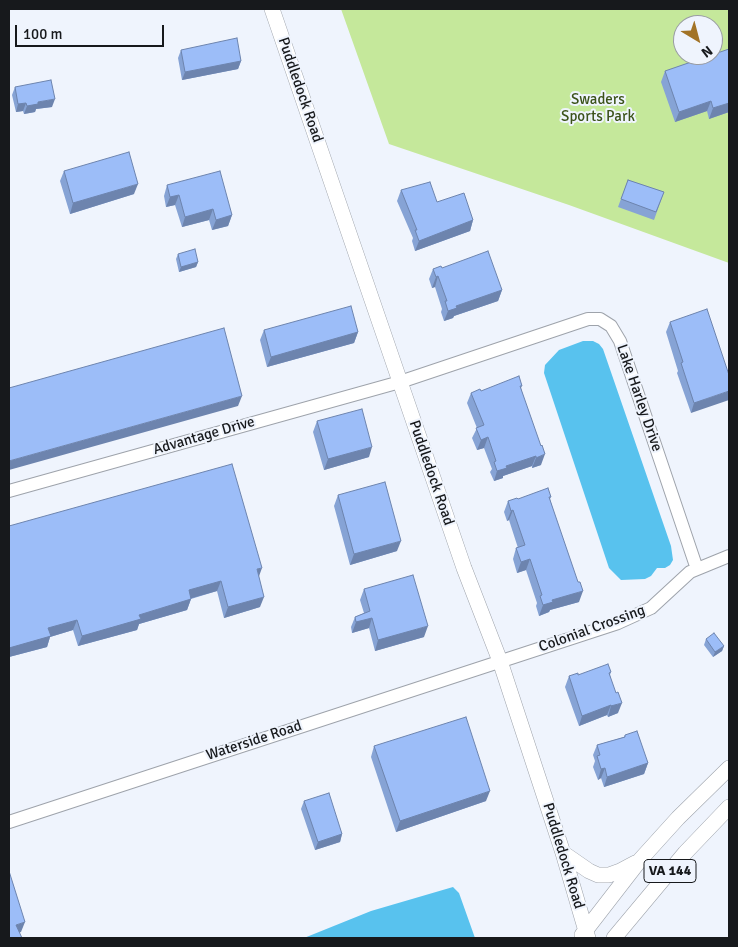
<!DOCTYPE html>
<html>
<head>
<meta charset="utf-8">
<style>
  body { margin:0 }
  #map { position:relative; width:738px; height:947px; overflow:hidden; background:#eff4fd; font-family:Signika,sans-serif }
  canvas { display:block }
  .frame { position:absolute; inset:0; border:10px solid #17191c; pointer-events:none }
  .north { position:absolute; left:673px; top:15px; width:50px; height:50px; box-sizing:border-box; background:#eff4fd; border:1px solid #999ca3; border-radius:50%; rotate:143deg; font-size:14px; font-weight:700; line-height:20px; text-align:center; color:#17191c }
  .north::after { content:''; display:block; margin:auto; width:18px; height:22px; background:#a27327; clip-path:polygon(50% 0,100% 100%,50% 72%,0 100%) }
  .scale { position:absolute; left:15px; top:25px; width:149px; height:22px; box-sizing:border-box; border:2px solid #17191c; border-top:0; padding-left:6px; font-size:15px; line-height:18px; white-space:nowrap; color:#17191c; -webkit-text-stroke:4px #eff4fd; paint-order:stroke }
</style>
</head>
<body>
<div id="map">
<canvas width="738" height="947"></canvas>
<div class="frame"></div>
<div class="north">N</div>
<div class="scale">100 m</div>
</div>
<script>
const c = document.querySelector('canvas').getContext('2d');
c.lineJoin = 'round';
function paint(path, color) { c.fillStyle = color; c.fill(path, 'evenodd'); }
const poly = rows => new Path2D(rows.map(r => 'M' + r).join(''));
function stroke(path, color, width, dash) { c.strokeStyle = color; c.lineWidth = width; c.lineCap = dash ? 'butt' : 'round'; c.setLineDash(dash || []); c.stroke(path); }
function drawText(font, color, halo, rows, align = 'center') {
  c.font = font + ' Signika,sans-serif'; c.lineWidth = 4; c.setLineDash([]); c.textBaseline = 'middle'; c.strokeStyle = halo; c.fillStyle = color; for (const [text, x, y, turn = 0] of rows) {
    c.save(); c.translate(x, y); c.rotate((+turn || 0) * Math.PI / 180); c.textAlign = isNaN(turn) ? turn : align; if (halo) c.strokeText(text, 0, 0); c.fillText(text, 0, 0); c.restore();
  }
}
const green = poly([
  [341,9,729,9,729,263,569,205,389,144],
  [683,25,713,25,713,55,683,55]
]);
const water = poly([
  [583,341,593,341,599,344,603,349,671,546,673,560,670,565,665,568,657,568,651,576,645,579,621,580,609,568,544,373,545,365,559,350],
  [453,887,459,893,475,938,304,938,371,911]
]);
const minor = poly([
  [9,491,400,382,588,319,600,319,611,326,620,341,697,569],
  [9,822,618,623,651,608,690,572,729,556]
]);
const major = poly([
  [272,9,464,568,500,661,563,853,588,938],
  [563,853,589,871,598,875,609,875,620,871,635,863],
  [582,935,640,860,678,818,729,768],
  [614,938,685,853,729,807]
]);
const wall = poly([
  [181,50,241,61,238,69,182,80,178,58],
  [665,71,729,112,709,119,707,111,675,122,661,82],
  [15,87,52,107,36,109,35,112,24,114,23,111,16,112,12,95],
  [64,171,134,194,70,214,60,181],
  [628,180,664,192,654,220,618,207],
  [167,185,232,215,228,226,212,230,209,220,182,227,175,205,166,207,164,196],
  [401,190,437,202,473,220,470,231,415,251,412,241,413,238,397,201],
  [178,254,198,262,196,267,179,272,176,259],
  [442,268,502,290,498,301,454,316,453,318,444,321,441,312,442,309,435,287,432,288,429,279,433,269],
  [670,322,729,375,691,413,677,373,678,371,666,332],
  [264,330,358,332,354,343,267,367,260,340],
  [522,386,521,388,541,465,532,468,532,466,503,476,503,478,494,481,490,472,492,469,484,448,477,450,472,438,477,428,467,403,471,393],
  [317,421,369,457,324,470,313,432],
  [338,495,397,551,350,565,334,506],
  [551,497,550,499,579,602,550,610,549,612,539,616,536,606,537,603,526,570,517,573,513,559,516,548,518,548,509,520,507,521,504,512,508,501,518,499],
  [9,526,259,576,260,607,224,618,217,591,191,599,187,610,139,624,137,630,78,646,73,630,50,637,47,647,9,657],
  [364,589,424,637,375,651,369,628,352,633,351,627,355,617,364,613,360,600],
  [706,639,724,646,722,651,713,657,704,645],
  [611,672,610,675,618,713,608,717,607,715,579,726,565,687,569,676],
  [625,735,648,763,644,774,604,787,601,778,598,780,593,767,595,761,593,755,597,745,624,737],
  [374,746,486,801,396,832,371,757],
  [304,801,342,834,340,842,315,850,301,809]
]);
const shadedWall = poly([
  [241,61,238,69,182,80,185,72],
  [55,99,52,107,36,109,35,112,24,114,27,106,38,102],
  [711,101,707,111,675,122,679,112],
  [26,103,23,111,16,112,18,104],
  [729,103,729,112,709,119,713,108],
  [138,184,134,194,70,214,73,203],
  [179,195,175,205,166,207,170,197],
  [213,209,209,220,182,227,185,217],
  [232,215,228,226,212,230,216,220],
  [473,220,470,231,415,251,419,241],
  [198,262,196,267,179,272,181,267],
  [438,276,435,287,432,288,436,277],
  [502,290,498,301,454,316,453,318,444,321,448,311,456,306],
  [358,332,354,343,267,367,271,357],
  [729,391,729,400,691,413,694,403],
  [242,396,238,406,9,470,9,461],
  [488,437,484,448,477,450,481,440],
  [372,447,369,457,324,470,328,459],
  [545,454,541,465,532,468,536,458],
  [536,456,532,466,503,476,503,478,494,481,497,471,506,466],
  [513,510,509,520,507,521,511,511],
  [401,541,397,551,350,565,354,554],
  [530,559,526,570,517,573,521,562],
  [262,568,258,579,257,569],
  [221,581,217,591,185,600,189,590],
  [583,591,579,602,550,610,549,612,539,616,543,605,552,600],
  [264,597,260,607,224,618,228,607],
  [191,599,187,610,139,624,137,630,78,646,82,636,139,615],
  [372,618,369,628,352,633,356,622],
  [77,620,73,630,50,637,47,647,9,657,9,648,48,628],
  [428,626,424,637,375,651,378,640],
  [724,646,722,651,713,657,715,652],
  [622,703,618,713,608,717,611,706],
  [611,705,607,715,579,726,582,716],
  [648,763,644,774,604,787,607,777],
  [605,768,601,778,598,780,601,769],
  [490,791,486,801,396,832,400,821],
  [342,834,340,842,315,850,318,842],
  [25,922,21,932,13,935,16,925]
]);
const building = poly([
  [237,38,241,61,185,72,181,50,237,38],
  [729,49,729,103,713,108,711,101,679,112,665,71,729,49],
  [51,80,55,99,38,102,38,104,27,106,26,103,18,104,15,87,51,80],
  [129,152,138,184,73,203,64,171,129,152],
  [220,171,232,215,216,220,213,209,185,217,179,195,170,197,167,185,220,171],
  [628,180,664,192,656,212,621,199,628,180],
  [430,182,437,202,464,193,473,220,419,241,415,230,417,230,401,190,430,182],
  [195,249,198,262,181,267,178,254,195,249],
  [488,251,502,290,456,306,457,308,448,311,445,301,447,301,438,276,436,277,433,269,441,266,442,268,488,251],
  [351,306,358,332,271,357,264,330,351,306],
  [707,309,729,375,729,391,694,403,681,363,683,362,670,322,707,309],
  [224,328,242,396,9,461,9,388,224,328],
  [519,376,522,386,520,386,541,446,542,445,545,454,536,458,536,456,506,466,507,468,497,471,494,462,496,461,488,437,481,440,476,428,484,425,471,393,480,389,481,391,519,376],
  [362,409,372,447,328,459,317,421,362,409],
  [232,464,262,568,257,569,264,597,228,607,221,581,189,590,191,599,139,615,141,619,82,636,77,620,48,628,51,636,9,648,9,526,232,464],
  [385,482,401,541,354,554,338,495,385,482],
  [548,488,551,497,549,497,578,582,580,582,583,591,552,600,553,602,543,605,540,596,542,595,530,559,521,562,516,548,525,545,513,510,511,511,508,501,517,498,518,499,548,488],
  [413,575,428,626,378,640,372,618,356,622,355,617,370,611,364,589,413,575],
  [714,633,724,646,715,652,706,639,714,633],
  [608,664,611,672,609,673,616,693,618,692,622,703,611,706,611,705,582,716,569,676,578,673,578,675,608,664],
  [466,717,490,791,400,821,374,746,466,717],
  [637,731,648,763,607,777,605,768,601,769,597,756,600,755,597,745,625,737,625,735,637,731],
  [329,793,342,834,318,842,304,801,329,793],
  [9,871,25,922,16,925,22,938,9,938,9,871]
]);
const shields = [
  [670,871,52]
];
const shieldNames = [
  ["VA 144",670,871]
];
const streetNames = [
  ["Puddledock Road",300,90,71],
  ["Lake Harley Drive",639,398,71],
  ["Advantage Drive",204,436,-16],
  ["Puddledock Road",431,473,71],
  ["Colonial Crossing",592,629,-20],
  ["Waterside Road",254,741,-18],
  ["Puddledock Road",563,856,73]
];
const parkNames = [
  ["Swaders",598,100],
  ["Sports Park",598,117]
];
paint(green, '#c5e89b');
paint(water, '#58c2ee');
stroke(minor, '#9ea3ab', 14);
stroke(major, '#9ea3ab', 16);
stroke(minor, '#fff', 12);
stroke(major, '#fff', 15);
paint(wall, '#86a3d5');
paint(shadedWall, '#6d84ae');
paint(building, '#9cbdf8');
stroke(building, '#6d84ae', 1);
for (const [x, y, w] of shields) { const box = new Path2D(); box.roundRect(x - w / 2, y - 11.5, w, 23, 4); c.fillStyle = '#eff4fd'; c.fill(box); stroke(box, '#17191c', 1); }
drawText('bold 14px', '#17191c', null, shieldNames);
drawText('15px', '#17191c', '#eff4fd', streetNames);
drawText('15px', '#3b5219', '#eff4fd', parkNames);
</script>
</body>
</html>
